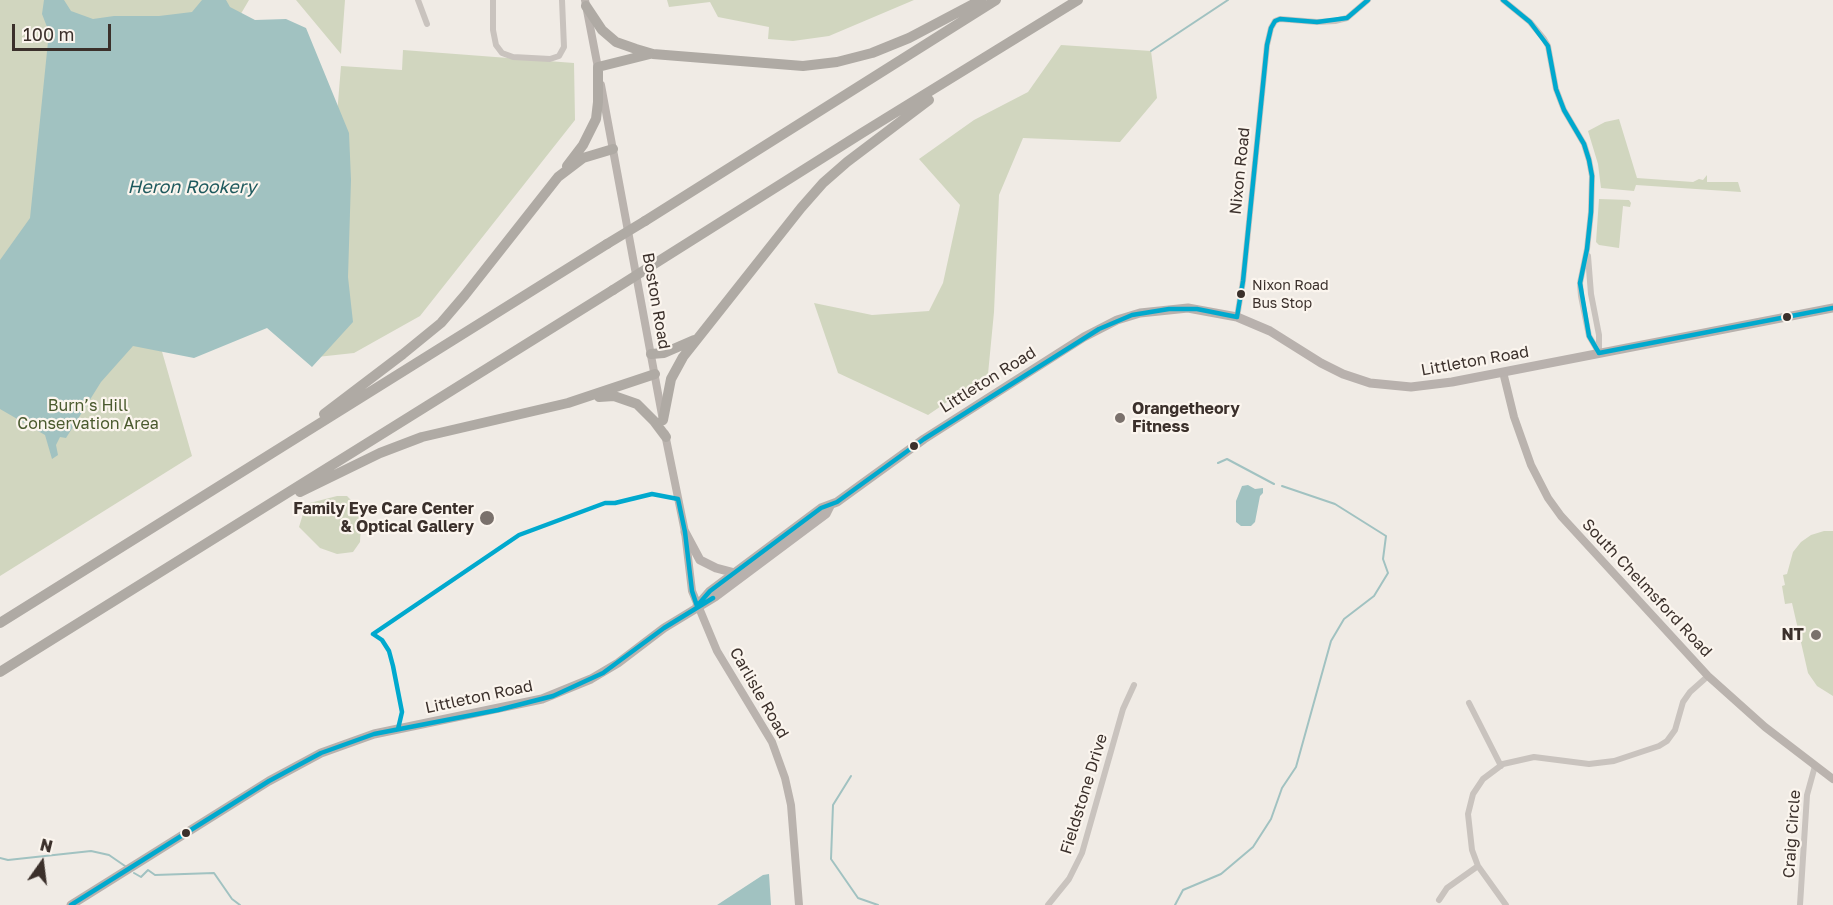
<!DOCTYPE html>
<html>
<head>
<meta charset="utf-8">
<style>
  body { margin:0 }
  #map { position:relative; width:1833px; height:905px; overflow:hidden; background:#f0ebe5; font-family:"Golos Text",sans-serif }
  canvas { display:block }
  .north { position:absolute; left:12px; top:833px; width:60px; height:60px; -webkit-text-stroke:4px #fbf5ee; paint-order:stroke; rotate:14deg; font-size:16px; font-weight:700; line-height:24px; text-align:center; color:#3b302b }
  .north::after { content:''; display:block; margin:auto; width:21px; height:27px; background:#3b302b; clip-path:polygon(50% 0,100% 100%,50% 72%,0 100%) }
  .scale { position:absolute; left:12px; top:24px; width:99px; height:27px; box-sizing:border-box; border:3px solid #3b302b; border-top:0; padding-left:8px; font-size:18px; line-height:21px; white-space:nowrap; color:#3b302b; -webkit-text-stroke:4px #fbf5ee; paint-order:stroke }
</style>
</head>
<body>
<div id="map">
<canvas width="1833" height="905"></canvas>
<div class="north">N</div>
<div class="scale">100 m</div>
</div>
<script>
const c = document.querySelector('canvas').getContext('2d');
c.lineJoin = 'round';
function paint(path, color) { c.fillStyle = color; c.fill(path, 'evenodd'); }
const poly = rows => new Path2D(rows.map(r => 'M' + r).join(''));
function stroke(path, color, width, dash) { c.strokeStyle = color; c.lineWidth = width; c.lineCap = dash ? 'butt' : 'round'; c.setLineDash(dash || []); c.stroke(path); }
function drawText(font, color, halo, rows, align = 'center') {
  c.font = font + ' "Golos Text",sans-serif'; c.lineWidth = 4.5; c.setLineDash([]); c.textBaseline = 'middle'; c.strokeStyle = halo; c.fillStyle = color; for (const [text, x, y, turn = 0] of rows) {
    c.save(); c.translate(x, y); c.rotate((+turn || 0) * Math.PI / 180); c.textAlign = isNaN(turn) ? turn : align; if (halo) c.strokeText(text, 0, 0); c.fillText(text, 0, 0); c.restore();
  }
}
const green = poly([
  [0,0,249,0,171,133,94,115,192,456,0,576],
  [296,0,345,0,341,54],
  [667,0,914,0,829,36,793,41,768,39,769,27,718,17,710,2,669,7],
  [1061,45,1151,51,1157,98,1120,142,1023,138,999,195,994,312,988,374,928,415,838,373,814,303,872,315,929,311,943,283,960,205,919,159,974,120,1028,92],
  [403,50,574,63,575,120,420,316,354,353,317,357,341,66,402,70],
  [1619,119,1637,178,1693,182,1699,179,1703,180,1707,175,1707,182,1738,182,1741,192,1636,185,1634,191,1601,188,1598,164,1588,131,1605,122],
  [1599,199,1629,200,1631,203,1630,207,1623,206,1619,248,1599,245,1596,242],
  [337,496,347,496,358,507,361,526,360,542,353,552,337,554,320,548,299,527,306,504],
  [1824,531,1833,531,1833,696,1817,686,1808,673,1792,603,1785,604,1782,586,1785,585,1783,575,1787,574,1793,552,1801,542,1811,535]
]);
const water = poly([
  [44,0,64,0,71,11,93,19,114,16,159,16,192,12,202,0,226,0,230,7,255,20,286,19,306,28,349,133,351,180,348,277,353,322,312,367,267,328,194,358,133,346,101,382,66,438,60,437,56,445,58,455,52,459,45,435,0,409,0,260,30,218,49,32,42,14],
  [1248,485,1255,489,1263,488,1263,493,1260,496,1255,522,1251,526,1241,526,1236,522,1236,501,1242,486],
  [769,874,771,905,717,905,763,875]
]);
const stream = poly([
  [1151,51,1228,0],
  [1218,463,1227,459,1274,484],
  [851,776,833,805,831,859,858,898,878,905],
  [0,858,8,860,91,851,109,855,125,866],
  [134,873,141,877,148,870,155,875,214,873,232,899,240,905],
  [1175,905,1183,890,1221,874,1253,847,1271,819,1282,788,1296,767,1331,641,1344,619,1374,596,1388,573,1383,559,1386,536,1335,504,1282,486]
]);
const street = poly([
  [418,0,427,24],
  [493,0,493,30,496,45,502,53,513,57,550,59,559,56,564,47,562,0],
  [1503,0,1530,22,1544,39,1548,46,1556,89,1564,110,1584,144,1589,160,1592,176,1591,212,1587,249,1580,283,1581,296,1589,336,1599,353],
  [1588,256,1591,294,1599,335,1599,353],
  [1237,317,1243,281,1267,45,1271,28,1275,21,1280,19,1317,22,1335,21,1347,18,1368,0],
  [1469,703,1501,766],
  [1439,900,1447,888,1478,866],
  [1048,905,1069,879,1082,853,1123,709,1134,685],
  [1506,905,1478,866,1472,850,1468,814,1473,794,1483,779,1503,764,1534,757,1589,764,1614,761,1659,746,1667,741,1675,730,1683,702,1690,692,1708,676],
  [1800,905,1807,795,1815,766]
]);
const secondary = poly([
  [585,0,599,73],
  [601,85,662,415],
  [1503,372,1514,417,1531,465,1548,498,1561,516,1708,676,1765,727,1833,779],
  [665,434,685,532,692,591,717,651,772,742,785,778,791,805,799,905]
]);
const primary = poly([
  [685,532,700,560,716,568,735,573],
  [697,606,710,591,821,508,837,502,924,439,1084,337,1117,320,1140,313,1188,308,1237,317,1270,331,1321,363,1343,374,1370,383,1411,387,1452,382,1833,308],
  [71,905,269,781,321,753,374,734,542,699,591,679,618,663,664,628,715,597,826,514,830,506]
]);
const highway = poly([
  [586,6,602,30,616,42,636,49,653,54,803,66,837,62,872,53,909,38,981,0],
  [567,166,583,145,596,119,598,102,598,67,650,54],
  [645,221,996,0],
  [651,266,862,133,1078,0],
  [651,354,664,353,694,340],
  [599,397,614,396,637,404,654,421,666,437],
  [324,414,403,354,441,323,465,295,558,177,583,158,613,149],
  [663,420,671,379,683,357,801,208,823,183,847,162,929,100],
  [300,492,380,453,422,437,568,403,655,374],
  [0,623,607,244],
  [0,672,613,290]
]);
const highwayBridge = poly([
  [607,244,645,221],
  [613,290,651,266]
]);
const bus1 = poly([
  [1503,0,1530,22,1548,46,1556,89,1564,110,1584,144,1589,160,1592,176,1591,212,1587,249,1580,283,1589,336,1599,353],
  [1599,353,1833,308],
  [697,606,710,591,821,508,837,502,924,439,1099,329,1132,315,1169,309,1197,309,1237,317,1243,281,1267,45,1271,28,1275,21,1280,19,1317,22,1347,18,1368,0],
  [398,729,402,712,393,666,389,651,382,640,373,634,519,535,605,503,615,503,652,494,678,499,685,532,692,591,697,606],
  [71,905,269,781,321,753,374,734,498,710,553,696,603,673,664,628,713,598]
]);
const markers = [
  [1241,294,5,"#3b302b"],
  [1787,317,5,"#3b302b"],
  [1120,418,6,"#7a716c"],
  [914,446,5,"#3b302b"],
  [487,518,8,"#7a716c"],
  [1816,635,6,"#7a716c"],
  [186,833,5,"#3b302b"]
];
const busNames = [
  ["Nixon Road",1252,286],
  ["Bus Stop",1252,304]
];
const streetNames = [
  ["Nixon Road",1240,171,-84],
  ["Boston Road",656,301,80],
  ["Littleton Road",1475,361,-10],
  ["Littleton Road",988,380,-32],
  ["South Chelmsford Road",1647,588,47],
  ["Carlisle Road",759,693,60],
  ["Littleton Road",479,697,-12],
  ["Fieldstone Drive",1084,794,-73],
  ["Craig Circle",1792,834,-86]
];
const parkNames = [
  ["Burn’s Hill",88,406],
  ["Conservation Area",88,424]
];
const poiNames = [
  ["Orangetheory",1132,409,"left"],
  ["Fitness",1132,427,"left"],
  ["Family Eye Care Center",474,509],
  ["& Optical Gallery",474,527],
  ["NT",1804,635]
];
const waterNames = [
  ["Heron Rookery",192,187]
];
paint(green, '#d1d6bf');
paint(water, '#a1c2c1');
stroke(stream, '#a1c2c1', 2);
stroke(street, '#c9c3be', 6);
stroke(secondary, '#bab3ae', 8);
stroke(primary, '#b8b1ad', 9);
stroke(highway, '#afaaa4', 10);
stroke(highwayBridge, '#afaaa4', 10);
stroke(bus1, '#00a9ce', 4.5);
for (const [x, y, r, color] of markers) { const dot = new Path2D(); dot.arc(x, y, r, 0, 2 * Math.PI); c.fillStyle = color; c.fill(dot); stroke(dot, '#fbf5ee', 2); }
drawText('14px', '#3b302b', '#fbf5ee', busNames, 'left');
drawText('16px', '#3b302b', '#fbf5ee', streetNames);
drawText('16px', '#4a5a2e', '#fbf5ee', parkNames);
drawText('bold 16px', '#3b302b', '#fbf5ee', poiNames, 'right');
drawText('italic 18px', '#1f5a5e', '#fbf5ee', waterNames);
</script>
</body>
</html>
